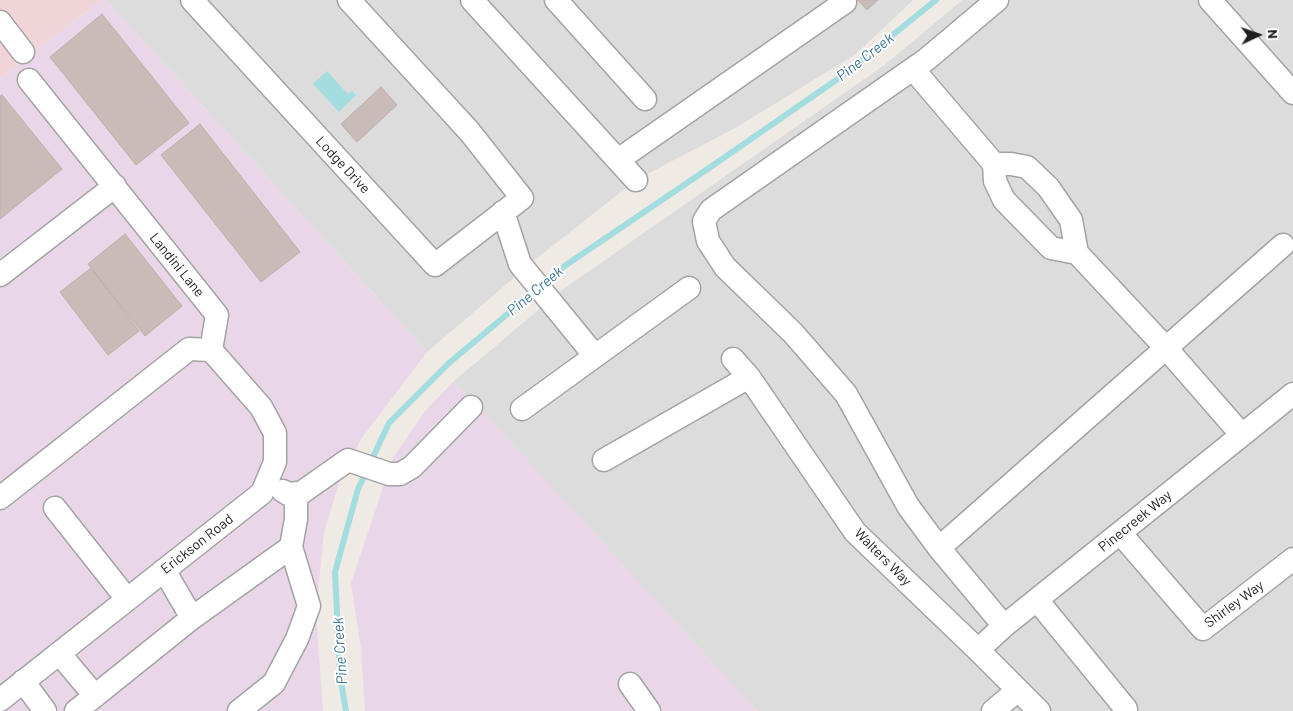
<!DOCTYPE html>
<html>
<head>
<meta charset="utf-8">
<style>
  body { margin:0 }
  #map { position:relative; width:1293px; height:711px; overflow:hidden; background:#f0eae5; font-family:Barlow,sans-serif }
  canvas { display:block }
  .north { position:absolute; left:1233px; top:10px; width:50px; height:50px; -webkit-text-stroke:4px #fff; paint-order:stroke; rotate:87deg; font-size:14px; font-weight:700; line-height:20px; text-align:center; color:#1f1f1f }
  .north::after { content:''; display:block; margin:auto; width:18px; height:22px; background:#1f1f1f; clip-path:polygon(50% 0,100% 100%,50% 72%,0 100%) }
</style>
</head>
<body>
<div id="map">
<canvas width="1293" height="711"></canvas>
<div class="north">N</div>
</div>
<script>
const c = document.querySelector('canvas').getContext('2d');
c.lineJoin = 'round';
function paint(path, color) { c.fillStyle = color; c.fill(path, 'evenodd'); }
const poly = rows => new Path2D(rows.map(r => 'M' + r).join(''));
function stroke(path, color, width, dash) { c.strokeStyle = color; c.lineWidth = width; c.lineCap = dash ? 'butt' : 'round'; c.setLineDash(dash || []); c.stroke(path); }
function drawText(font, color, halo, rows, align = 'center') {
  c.font = font + ' Barlow,sans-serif'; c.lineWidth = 4; c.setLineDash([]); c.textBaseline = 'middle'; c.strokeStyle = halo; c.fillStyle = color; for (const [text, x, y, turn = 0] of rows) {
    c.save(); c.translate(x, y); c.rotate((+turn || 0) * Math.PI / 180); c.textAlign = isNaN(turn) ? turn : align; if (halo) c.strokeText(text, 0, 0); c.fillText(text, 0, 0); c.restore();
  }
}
const residential = poly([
  [106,0,913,0,856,54,737,127,636,180,536,259,427,352],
  [962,0,1293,0,1293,711,757,711,454,381,562,290,886,64]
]);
const commercial = poly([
  [0,0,101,0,0,78]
]);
const industrial = poly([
  [101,0,106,0,427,352,361,439,339,483,324,532,316,613,323,711,0,711,0,78],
  [454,381,535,468,757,711,365,711,361,649,351,583,393,458,426,410]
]);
const water = poly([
  [327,71,348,94,352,91,356,95,339,112,313,84]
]);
const stream = poly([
  [346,711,340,676,335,572,358,489,389,423,449,363,566,265,712,166,842,76,936,0]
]);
const building = poly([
  [858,0,878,0,867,10,858,0],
  [102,14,189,123,136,165,50,57,102,14],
  [381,87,397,105,357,142,341,124,381,87],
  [2,95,62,169,0,219,0,96,2,95],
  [200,124,300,252,261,282,161,155,200,124],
  [125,234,182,306,145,336,88,264,125,234],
  [91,268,139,331,108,355,60,292,91,268]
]);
const minor = poly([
  [192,0,435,265,522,198,469,131,349,0],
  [472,0,636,180],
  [556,0,645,99],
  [997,0,927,59,711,210,704,221,708,241,725,267,793,333,846,394,908,506,939,548,1004,626],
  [1210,0,1293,93],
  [0,22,23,52],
  [913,69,994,164,995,181,1004,200,1051,248,1077,253,1071,220,1048,187,1027,167,1011,164,994,164],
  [29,80,217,315,211,350],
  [618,160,845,2],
  [503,212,520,264,595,356],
  [1077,253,1166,348,1241,434],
  [0,275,115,186],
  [733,359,749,377,855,532,978,650,1039,711],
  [522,409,689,288],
  [604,460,749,377],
  [283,491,288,494,301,493,348,460,389,474,400,474,412,467,471,407],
  [0,498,189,349,211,350],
  [55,508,127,599],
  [1121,534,1203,629,1293,559],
  [939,548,1283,245],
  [164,570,192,618],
  [1037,600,1126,709],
  [978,650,1004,626,1293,394],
  [59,653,95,696],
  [23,681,45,711],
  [630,684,649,711],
  [0,700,262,493,275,462,275,433,261,407,211,350],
  [76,711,192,618,291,547,296,519,296,493],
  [239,711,274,683,297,639,309,606,291,547],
  [993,711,1018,690]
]);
const streetNames = [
  ["Lodge Drive",343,165,47],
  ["Landini Lane",177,265,51],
  ["Pinecreek Way",1135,521,-39],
  ["Erickson Road",197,544,-38],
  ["Walters Way",883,557,45],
  ["Shirley Way",1234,604,-36]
];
const waterNames = [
  ["Pine Creek",865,57,-38],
  ["Pine Creek",535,291,-40],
  ["Pine Creek",340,651,-94]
];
paint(residential, '#dddcdc');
paint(commercial, '#f1d4d8');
paint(industrial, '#e9d7e9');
paint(water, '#a4dddf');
stroke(stream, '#a4dddf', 6);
paint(building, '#c8bbb8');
stroke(building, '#c2aea7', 1);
stroke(minor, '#a3a3a3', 25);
stroke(minor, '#fff', 22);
drawText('14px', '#1f1f1f', '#fff', streetNames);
drawText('italic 15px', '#3d7792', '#fff', waterNames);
</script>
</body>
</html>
